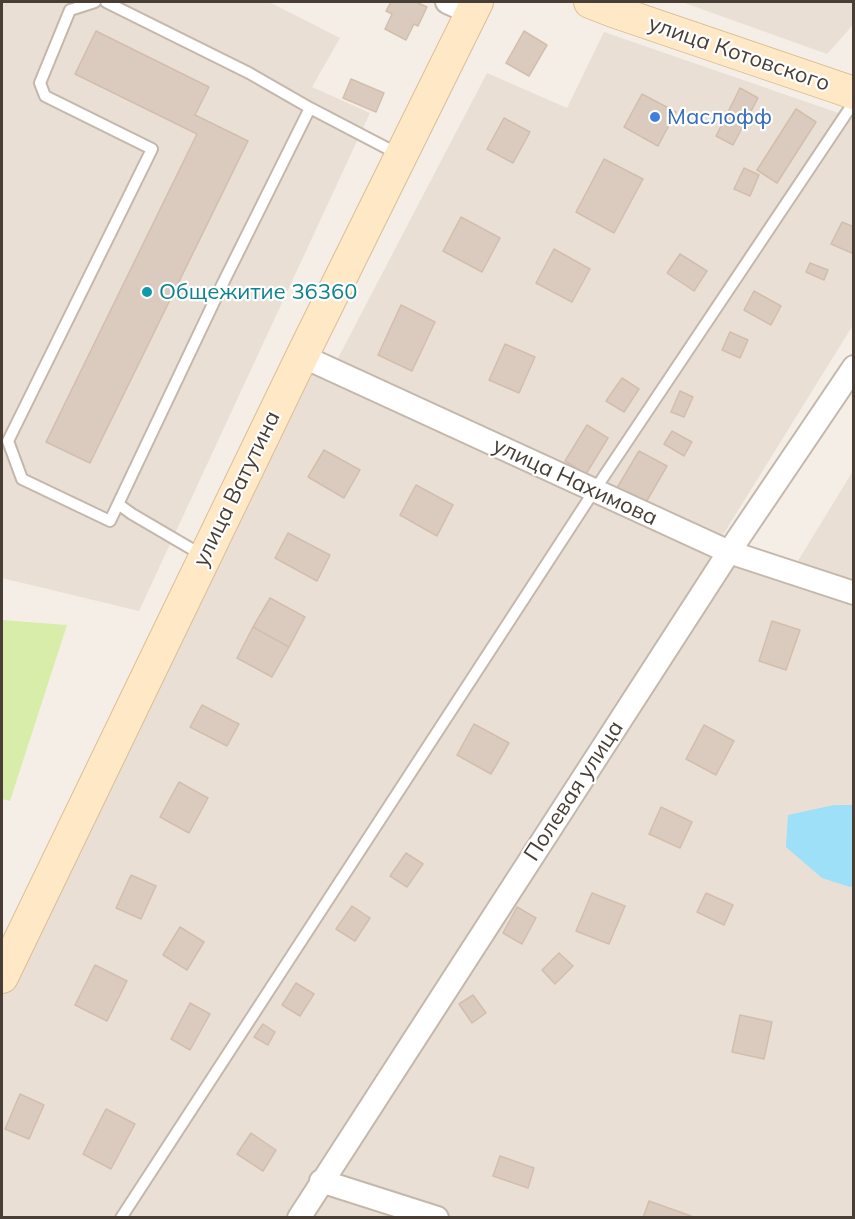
<!DOCTYPE html>
<html>
<head>
<meta charset="utf-8">
<style>
  body { margin:0 }
  #map { position:relative; width:855px; height:1219px; overflow:hidden; background:#f5eee6; font-family:Mulish,sans-serif }
  canvas { display:block }
  .frame { position:absolute; inset:0; border:3px solid #483e35; pointer-events:none }
</style>
</head>
<body>
<div id="map">
<canvas width="855" height="1219"></canvas>
<div class="frame"></div>
</div>
<script>
const c = document.querySelector('canvas').getContext('2d');
c.lineJoin = 'round';
function paint(path, color) { c.fillStyle = color; c.fill(path, 'evenodd'); }
const poly = rows => new Path2D(rows.map(r => 'M' + r).join(''));
function stroke(path, color, width, dash) { c.strokeStyle = color; c.lineWidth = width; c.lineCap = dash ? 'butt' : 'round'; c.setLineDash(dash || []); c.stroke(path); }
function drawText(font, color, halo, rows, align = 'center') {
  c.font = font + ' Mulish,sans-serif'; c.lineWidth = 4.5; c.setLineDash([]); c.textBaseline = 'middle'; c.strokeStyle = halo; c.fillStyle = color; for (const [text, x, y, turn = 0] of rows) {
    c.save(); c.translate(x, y); c.rotate((+turn || 0) * Math.PI / 180); c.textAlign = isNaN(turn) ? turn : align; if (halo) c.strokeText(text, 0, 0); c.fillText(text, 0, 0); c.restore();
  }
}
const residential = poly([
  [2,2,269,2,340,38,312,87,370,113,139,611,2,578],
  [682,2,853,2,853,25,827,54],
  [604,32,853,118,853,325,721,538,337,360,487,73,567,108],
  [302,356,594,491,853,593,853,1217,2,1217,2,977],
  [853,471,853,588,793,569]
]);
const green = poly([
  [2,620,67,625,10,801,2,799]
]);
const water = poly([
  [834,805,853,805,854,886,850,887,822,878,786,847,788,815]
]);
const building = poly([
  [391,2,416,2,427,7,418,26,414,24,406,40,385,29,392,14,386,11,391,2],
  [96,31,209,87,195,115,248,141,90,463,46,442,197,134,75,74,96,31],
  [524,31,547,45,529,76,506,63,524,31],
  [351,79,384,93,376,112,343,98,351,79],
  [740,88,758,98,733,145,716,136,740,88],
  [642,94,676,112,658,146,624,127,642,94],
  [796,109,816,122,777,183,757,170,796,109],
  [504,118,530,132,513,163,487,149,504,118],
  [604,159,643,179,614,233,576,212,604,159],
  [744,168,759,175,750,196,734,189,744,168],
  [461,217,500,238,482,272,443,251,461,217],
  [842,222,854,227,854,254,831,244,842,222],
  [554,249,590,269,572,302,536,283,554,249],
  [680,254,707,271,694,291,667,273,680,254],
  [810,263,828,270,824,280,806,272,810,263],
  [754,291,781,306,771,325,744,310,754,291],
  [401,305,435,322,412,371,378,355,401,305],
  [730,332,748,340,740,358,722,350,730,332],
  [505,344,535,357,519,393,489,380,505,344],
  [622,378,639,389,624,412,606,401,622,378],
  [680,391,693,397,684,417,671,412,680,391],
  [587,425,608,438,586,474,565,461,587,425],
  [672,431,692,442,684,456,664,444,672,431],
  [324,450,360,470,344,498,308,477,324,450],
  [639,451,667,466,645,504,617,488,639,451],
  [416,485,453,505,437,536,400,515,416,485],
  [288,533,330,555,317,581,275,558,288,533],
  [270,598,305,617,289,647,253,627,270,598],
  [772,621,800,630,786,670,759,661,772,621],
  [253,627,289,647,272,677,237,658,253,627],
  [202,705,239,724,227,746,190,727,202,705],
  [474,724,509,743,491,774,457,755,474,724],
  [704,725,734,741,716,775,686,759,704,725],
  [179,782,208,798,189,833,160,817,179,782],
  [661,807,692,822,680,848,649,834,661,807],
  [406,853,423,864,407,887,390,876,406,853],
  [131,875,156,886,141,919,116,908,131,875],
  [592,893,625,906,609,944,576,931,592,893],
  [706,893,733,905,724,925,697,912,706,893],
  [352,906,370,918,355,941,336,929,352,906],
  [517,907,536,918,522,944,503,933,517,907],
  [180,927,204,942,187,970,163,955,180,927],
  [559,953,573,966,555,984,542,970,559,953],
  [95,965,127,981,107,1021,75,1005,95,965],
  [296,983,314,994,300,1016,282,1005,296,983],
  [473,995,486,1013,472,1023,459,1004,473,995],
  [190,1003,210,1014,190,1050,171,1039,190,1003],
  [740,1015,772,1022,764,1059,732,1052,740,1015],
  [263,1024,275,1032,268,1045,254,1037,263,1024],
  [20,1094,44,1105,29,1139,5,1129,20,1094],
  [106,1109,135,1124,111,1169,83,1154,106,1109],
  [251,1133,276,1150,263,1171,237,1154,251,1133],
  [500,1156,534,1168,528,1188,493,1176,500,1156],
  [649,1201,691,1216,690,1218,643,1218,649,1201]
]);
const lane = poly([
  [95,2,70,10,40,83,45,96,152,149,8,441,22,479,110,521,222,285,310,108,249,73,106,2],
  [310,108,400,155],
  [118,504,132,514,202,555],
  [121,1218,594,491,854,102]
]);
const street = poly([
  [447,2,471,13],
  [302,356,729,552,854,593],
  [321,1181,437,1218],
  [299,1218,729,552,854,367]
]);
const secondary = poly([
  [590,2,613,11,854,93],
  [2,977,302,356,477,2]
]);
const markers = [
  [655,117,6,"#3f7fe0"],
  [147,292,6,"#0f9aa8"]
];
const streetNames = [
  ["улица Котовского",739,54,19],
  ["улица Нахимова",575,482,25],
  ["улица Ватутина",237,489,-64],
  ["Полевая улица",574,791,-57]
];
const shopNames = [
  ["Маслофф",667,117]
];
const cultureNames = [
  ["Общежитие 36360",159,292]
];
paint(residential, '#e9dfd4');
paint(green, '#d9edab');
paint(water, '#9de0f7');
paint(building, '#dacbbe');
stroke(building, '#d3bead', 1.5);
stroke(lane, '#c4b7ab', 14);
stroke(street, '#c4b7ab', 26);
stroke(secondary, '#dcbe94', 34);
stroke(lane, '#fff', 10);
stroke(street, '#fff', 22);
stroke(secondary, '#ffe8c6', 32);
for (const [x, y, r, color] of markers) { const dot = new Path2D(); dot.arc(x, y, r, 0, 2 * Math.PI); c.fillStyle = color; c.fill(dot); stroke(dot, '#fff', 2); }
drawText('22px', '#483e35', '#fff', streetNames);
drawText('22px', '#366cbe', '#fff', shopNames, 'left');
drawText('22px', '#0d838f', '#fff', cultureNames, 'left');
</script>
</body>
</html>
